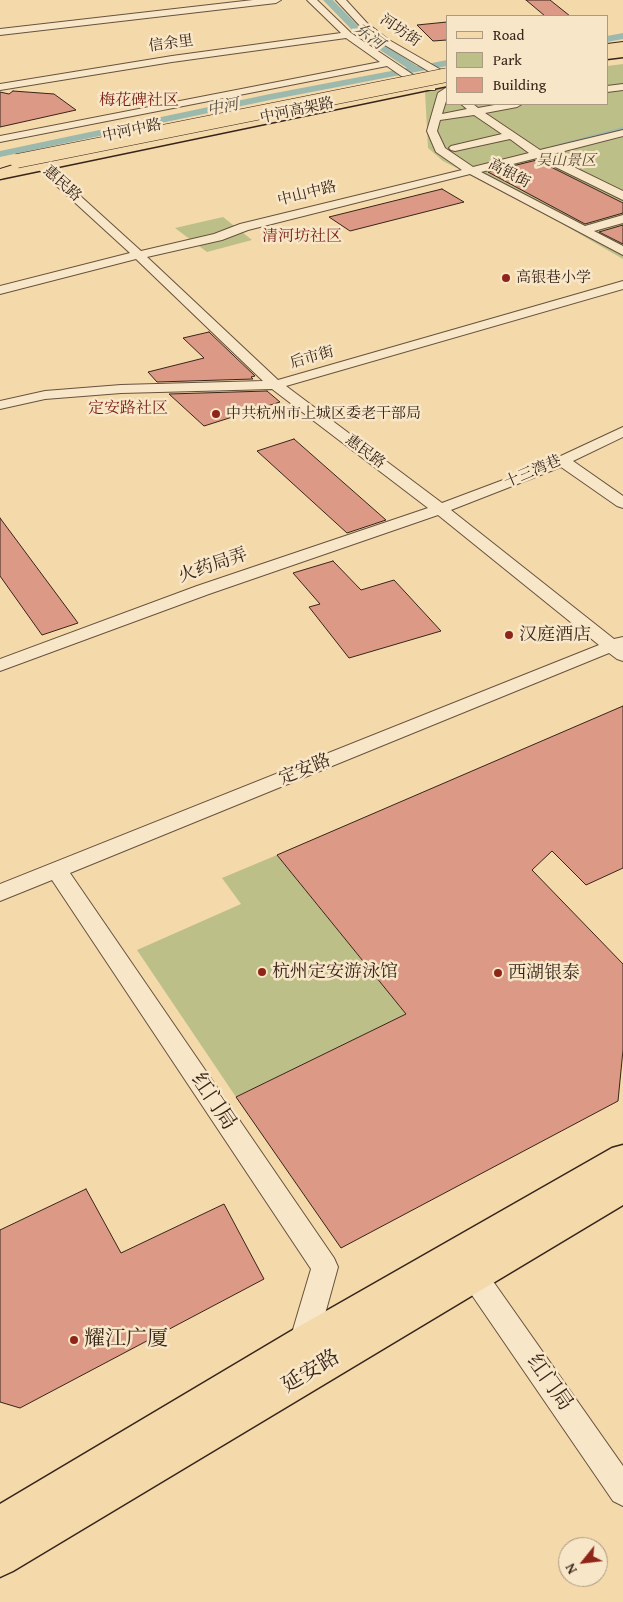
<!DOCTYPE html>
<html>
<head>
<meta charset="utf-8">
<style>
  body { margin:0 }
  #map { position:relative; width:623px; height:1602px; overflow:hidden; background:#f4d9ab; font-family:"Gentium Book Plus",serif }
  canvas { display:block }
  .legend { position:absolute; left:446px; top:15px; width:162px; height:90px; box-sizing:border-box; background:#f8e6c8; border:1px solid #ab9982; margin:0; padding:6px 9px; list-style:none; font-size:15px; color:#38251a }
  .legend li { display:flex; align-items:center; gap:10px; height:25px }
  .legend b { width:25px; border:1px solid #ab9982 }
  .north { position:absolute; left:558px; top:1537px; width:50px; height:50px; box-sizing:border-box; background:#f8e6c8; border:1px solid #ab9982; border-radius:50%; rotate:241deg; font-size:14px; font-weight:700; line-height:20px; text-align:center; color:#38251a }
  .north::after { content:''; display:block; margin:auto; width:18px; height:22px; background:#8f2418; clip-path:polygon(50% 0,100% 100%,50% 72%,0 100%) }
</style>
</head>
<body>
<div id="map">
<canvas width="623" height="1602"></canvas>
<ul class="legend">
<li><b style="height:6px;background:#f4d9ab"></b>Road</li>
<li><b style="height:14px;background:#bdbf88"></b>Park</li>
<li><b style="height:14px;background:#dc9985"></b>Building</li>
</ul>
<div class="north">N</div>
</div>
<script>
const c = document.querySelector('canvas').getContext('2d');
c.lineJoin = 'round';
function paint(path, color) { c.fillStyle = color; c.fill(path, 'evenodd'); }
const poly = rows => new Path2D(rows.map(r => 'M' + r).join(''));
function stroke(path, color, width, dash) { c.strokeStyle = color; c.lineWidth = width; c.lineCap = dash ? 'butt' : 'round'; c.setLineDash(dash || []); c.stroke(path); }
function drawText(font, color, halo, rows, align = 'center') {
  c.font = font + ' "Gentium Book Plus","Noto Serif SC",serif'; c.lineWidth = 5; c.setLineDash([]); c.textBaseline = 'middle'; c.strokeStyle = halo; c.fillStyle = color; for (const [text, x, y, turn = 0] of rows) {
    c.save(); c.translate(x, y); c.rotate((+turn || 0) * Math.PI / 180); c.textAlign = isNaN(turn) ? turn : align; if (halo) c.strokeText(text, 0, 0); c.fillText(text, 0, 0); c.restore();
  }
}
const green = poly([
  [623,64,623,259,540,211,443,161,428,148,425,91,447,88,447,104,607,104,607,66],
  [223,217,252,240,207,252,175,228],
  [277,855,406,1014,236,1097,137,950,241,904,222,878]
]);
const canal = poly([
  [323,0,333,0,362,30,417,66,447,60,447,66,270,100,0,157,0,151,270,94,407,68,356,34,323,0],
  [623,33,623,39,607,42,607,36,623,33],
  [623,127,623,133,562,149,556,146,558,144,623,127]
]);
const building = poly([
  [526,0,550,0,570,16,545,16,526,0],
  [447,22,447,40,433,41,417,25,447,22],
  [13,91,54,94,76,110,0,127,0,92,9,94,13,91],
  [537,160,623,203,623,213,585,224,488,172,537,160],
  [442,189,464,202,350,231,329,217,442,189],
  [623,225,623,244,599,232,623,225],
  [209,332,255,376,251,377,253,379,157,382,148,372,204,358,183,338,209,332],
  [267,391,280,402,204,426,169,394,267,391],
  [294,439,386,520,347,533,257,451,294,439],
  [0,518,78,623,42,635,0,576,0,518],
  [333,561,361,590,394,580,441,631,349,658,309,607,320,604,293,573,333,561],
  [623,706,623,868,586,885,552,851,532,870,623,964,623,1050,618,1101,341,1248,236,1097,406,1014,277,855,623,706],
  [86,1189,121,1253,224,1204,264,1279,20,1408,0,1402,0,1230,86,1189]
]);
const minor = poly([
  [253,0,281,0,276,3,0,35,0,29,253,0],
  [307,0,317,0,351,33,415,76,435,86,435,90,427,90,407,80,387,66,0,142,0,136,380,62,346,38,172,62,0,90,0,84,172,56,341,33,307,0],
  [336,0,346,0,367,23,389,40,443,71,447,75,447,84,435,75,383,44,361,27,336,0],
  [623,84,623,90,607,92,607,86,623,84],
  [447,87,447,98,442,114,467,109,461,104,473,104,478,108,500,104,522,104,517,107,485,113,540,150,623,130,623,136,549,155,623,191,623,200,537,158,481,172,585,226,623,215,623,223,594,231,623,246,623,255,470,174,248,230,222,240,147,257,278,380,623,281,623,289,286,386,442,503,535,468,623,427,623,437,573,461,623,496,623,508,617,506,561,467,451,510,614,639,623,637,623,661,617,659,609,653,70,873,334,1258,338,1267,317,1343,313,1352,303,1356,293,1352,289,1343,311,1269,52,880,0,901,0,884,599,645,438,515,209,594,0,671,0,659,197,586,428,508,272,389,121,393,45,399,0,409,0,401,45,391,121,385,263,381,136,259,0,294,0,286,130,253,25,157,23,155,25,153,33,153,141,251,214,234,240,224,462,170,436,152,427,131,438,93,447,87],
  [474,115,502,134,451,146,449,148,451,150,455,151,510,139,529,153,473,167,445,148,437,131,440,120,474,115],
  [474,1264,483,1267,623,1466,623,1506,613,1501,465,1285,461,1276,465,1267,474,1264]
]);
const major = poly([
  [623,49,623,57,607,59,607,51,623,49],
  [447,78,447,86,0,179,0,171,447,78],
  [623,1145,623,1205,13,1571,0,1577,0,1504,291,1331,612,1148,623,1145]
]);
const highway = poly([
  [623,42,623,50,607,52,607,44,623,42],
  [26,161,31,163,34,166,31,169,0,179,0,169,26,161]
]);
const highwayBridge = poly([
  [17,161,447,75]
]);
const markers = [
  [506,278,5,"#8f2418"],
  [216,414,5,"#8f2418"],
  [509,635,5,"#8f2418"],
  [262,972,5,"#8f2418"],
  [498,973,5,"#8f2418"],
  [74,1340,5,"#8f2418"]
];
const farStreetnames = [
  ["河坊街",400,31,34],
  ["信余里",171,44,-8],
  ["中河高架路",297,111,-12],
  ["中河中路",132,131,-12],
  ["高银街",509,174,28],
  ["惠民路",62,184,42],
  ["中山中路",307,194,-14],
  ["后市街",312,358,-16],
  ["惠民路",365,452,37],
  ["十三湾巷",533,472,-23]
];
const farParknames = [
  ["吴山景区",566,161]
];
const farPoinames = [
  ["高银巷小学",516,278],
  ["中共杭州市上城区委老干部局",226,414]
];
const farWaternames = [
  ["东河",369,37,37],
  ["中河",223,108,-12]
];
const farQuarternames = [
  ["梅花碑社区",139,101],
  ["清河坊社区",302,237],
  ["定安路社区",128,409]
];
const streetNames = [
  ["火药局弄",213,566,-19],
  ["定安路",305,770,-22]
];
const poiNames = [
  ["汉庭酒店",519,635],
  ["杭州定安游泳馆",272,972],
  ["西湖银泰",508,973]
];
const nearStreetnames = [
  ["红门局",213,1102,56],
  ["延安路",311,1372,-31],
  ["红门局",549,1383,55]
];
const nearPoinames = [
  ["耀江广厦",84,1340]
];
paint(green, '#bdbf88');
paint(canal, '#9cb9ae');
paint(building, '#dc9985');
stroke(building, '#38251a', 1);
stroke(minor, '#67523e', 2);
stroke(major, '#38251a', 3);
stroke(highway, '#38251a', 2);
paint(minor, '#f8e6c8');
paint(major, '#f4d9ab');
paint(highway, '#f4d9ab');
stroke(highwayBridge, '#38251a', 15, []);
stroke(highwayBridge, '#f4d9ab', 14);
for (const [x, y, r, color] of markers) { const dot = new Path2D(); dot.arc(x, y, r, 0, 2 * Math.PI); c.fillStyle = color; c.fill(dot); stroke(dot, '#f8e6c8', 2); }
drawText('15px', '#38251a', '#f8e6c8', farStreetnames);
drawText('italic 15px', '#594c36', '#f8e6c8', farParknames);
drawText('15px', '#38251a', '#f8e6c8', farPoinames, 'left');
drawText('italic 16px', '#514a3f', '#f8e6c8', farWaternames);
drawText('16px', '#7a1f14', '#f8e6c8', farQuarternames);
drawText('18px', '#38251a', '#f8e6c8', streetNames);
drawText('18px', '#38251a', '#f8e6c8', poiNames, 'left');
drawText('21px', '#38251a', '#f8e6c8', nearStreetnames);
drawText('21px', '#38251a', '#f8e6c8', nearPoinames, 'left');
</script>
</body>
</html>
